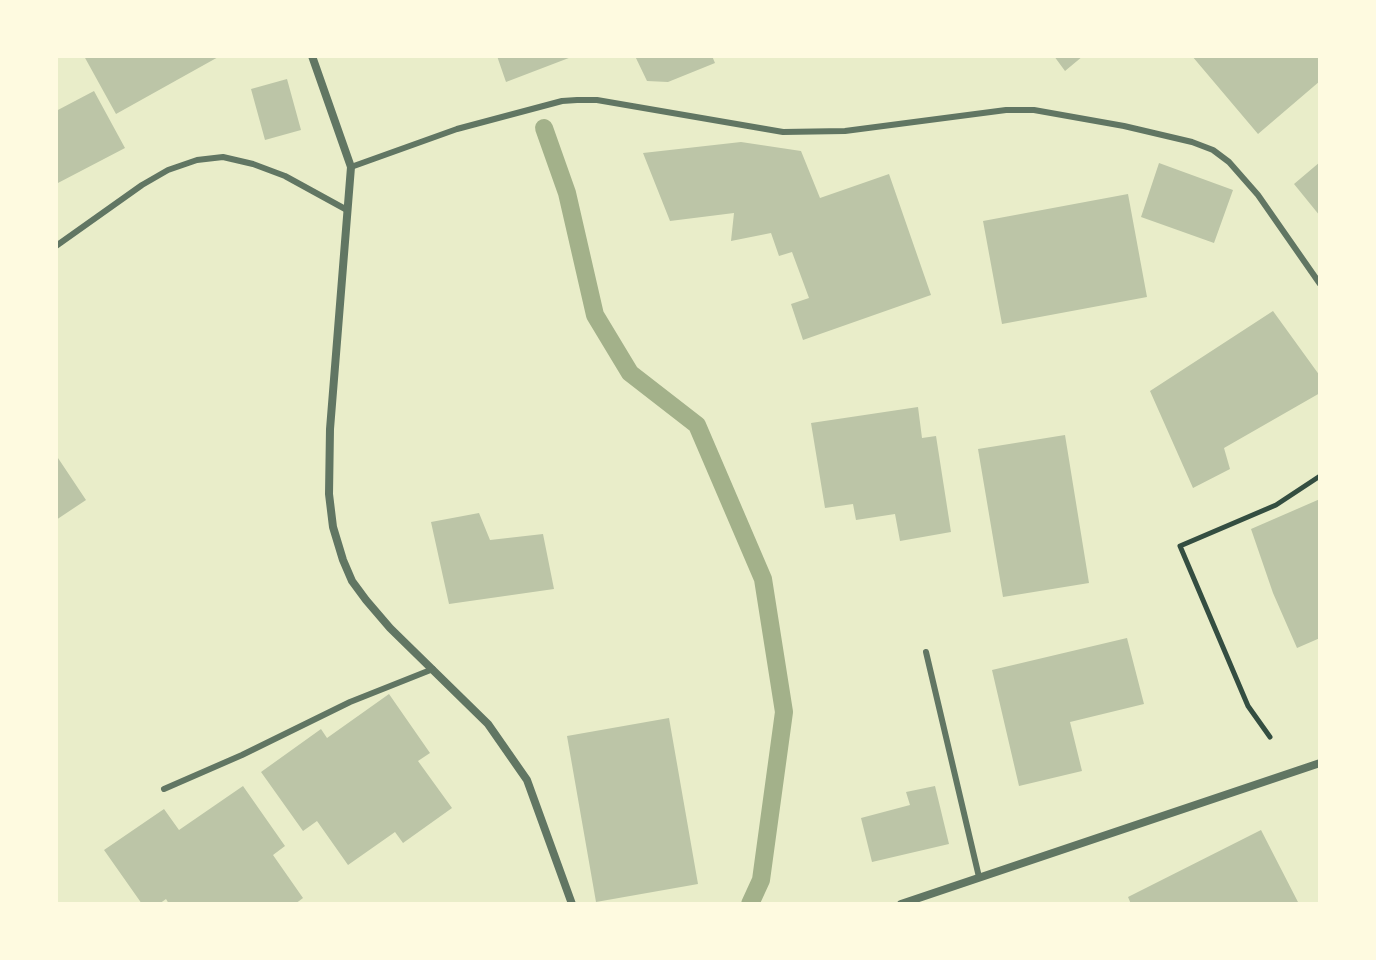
<!DOCTYPE html>
<html>
<head>
<meta charset="utf-8">
<style>
  body { margin:0 }
  #map { position:relative; width:1376px; height:960px; overflow:hidden; background:#e9edc9; font-family:Quicksand,sans-serif }
  canvas { display:block }
  .frame { position:absolute; inset:0; border:58px solid #fefae0; pointer-events:none }
</style>
</head>
<body>
<div id="map">
<canvas width="1376" height="960"></canvas>
<div class="frame"></div>
</div>
<script>
const c = document.querySelector('canvas').getContext('2d');
c.lineJoin = 'round';
const poly = rows => new Path2D(rows.map(r => 'M' + r).join(''));
function stroke(path, color, width, dash) { c.strokeStyle = color; c.lineWidth = width; c.lineCap = dash ? 'butt' : 'round'; c.setLineDash(dash || []); c.stroke(path); }
function paint(path, color) { c.fillStyle = color; c.fill(path, 'evenodd'); }
const stream = poly([
  [544,128,567,193,595,315,630,373,697,425,763,579,784,712,761,880,750,904]
]);
const building = poly([
  [84,56,220,56,116,114],
  [497,56,574,56,506,82],
  [635,56,712,56,715,63,668,82,647,81],
  [1054,56,1083,56,1065,71],
  [1192,56,1320,56,1320,81,1258,134],
  [287,79,301,130,265,140,251,89],
  [94,91,125,148,56,184,56,111],
  [741,142,801,151,820,198,889,174,931,295,803,340,791,304,809,298,792,252,779,256,771,233,731,241,734,213,670,221,643,153],
  [1320,162,1320,216,1294,184],
  [1159,163,1233,190,1214,243,1141,217],
  [1128,194,1147,297,1002,324,983,221],
  [1273,311,1320,376,1320,393,1224,448,1230,469,1193,488,1150,391],
  [918,407,922,438,936,436,951,532,900,541,895,514,856,520,853,504,825,508,811,423],
  [1065,435,1089,583,1003,597,978,449],
  [56,455,86,500,56,520],
  [1320,499,1320,638,1297,648,1273,593,1251,529],
  [479,513,490,540,543,534,554,589,449,604,431,522],
  [1127,638,1144,704,1070,722,1082,771,1019,786,992,670],
  [389,694,430,753,418,761,452,808,403,843,395,832,348,865,317,821,303,831,261,772,321,729,327,738],
  [669,718,698,884,596,902,567,736],
  [243,786,285,846,273,855,303,898,295,904,169,904,166,899,159,904,142,904,104,850,164,809,179,830],
  [935,786,949,844,872,862,861,818,910,805,906,792],
  [1261,830,1299,904,1131,904,1128,897]
]);
const path = poly([
  [1270,737,1248,706,1180,546,1276,505,1320,476]
]);
const service = poly([
  [351,167,457,129,562,101,577,100,597,100,783,132,845,131,1006,110,1034,110,1124,126,1192,142,1213,150,1229,162,1258,195,1320,284],
  [56,246,142,185,168,170,197,160,223,157,253,164,285,176,347,210],
  [926,652,979,877],
  [164,789,242,755,350,702,433,669]
]);
const minor = poly([
  [312,56,351,167,330,429,329,494,333,527,343,560,352,581,366,600,390,628,488,724,527,780,572,904],
  [901,904,1320,763]
]);
stroke(stream, '#a3b18a', 18);
paint(building, '#bcc5a7');
stroke(path, '#344e41', 5);
stroke(service, '#617663', 6);
stroke(minor, '#617663', 8);
</script>
</body>
</html>
